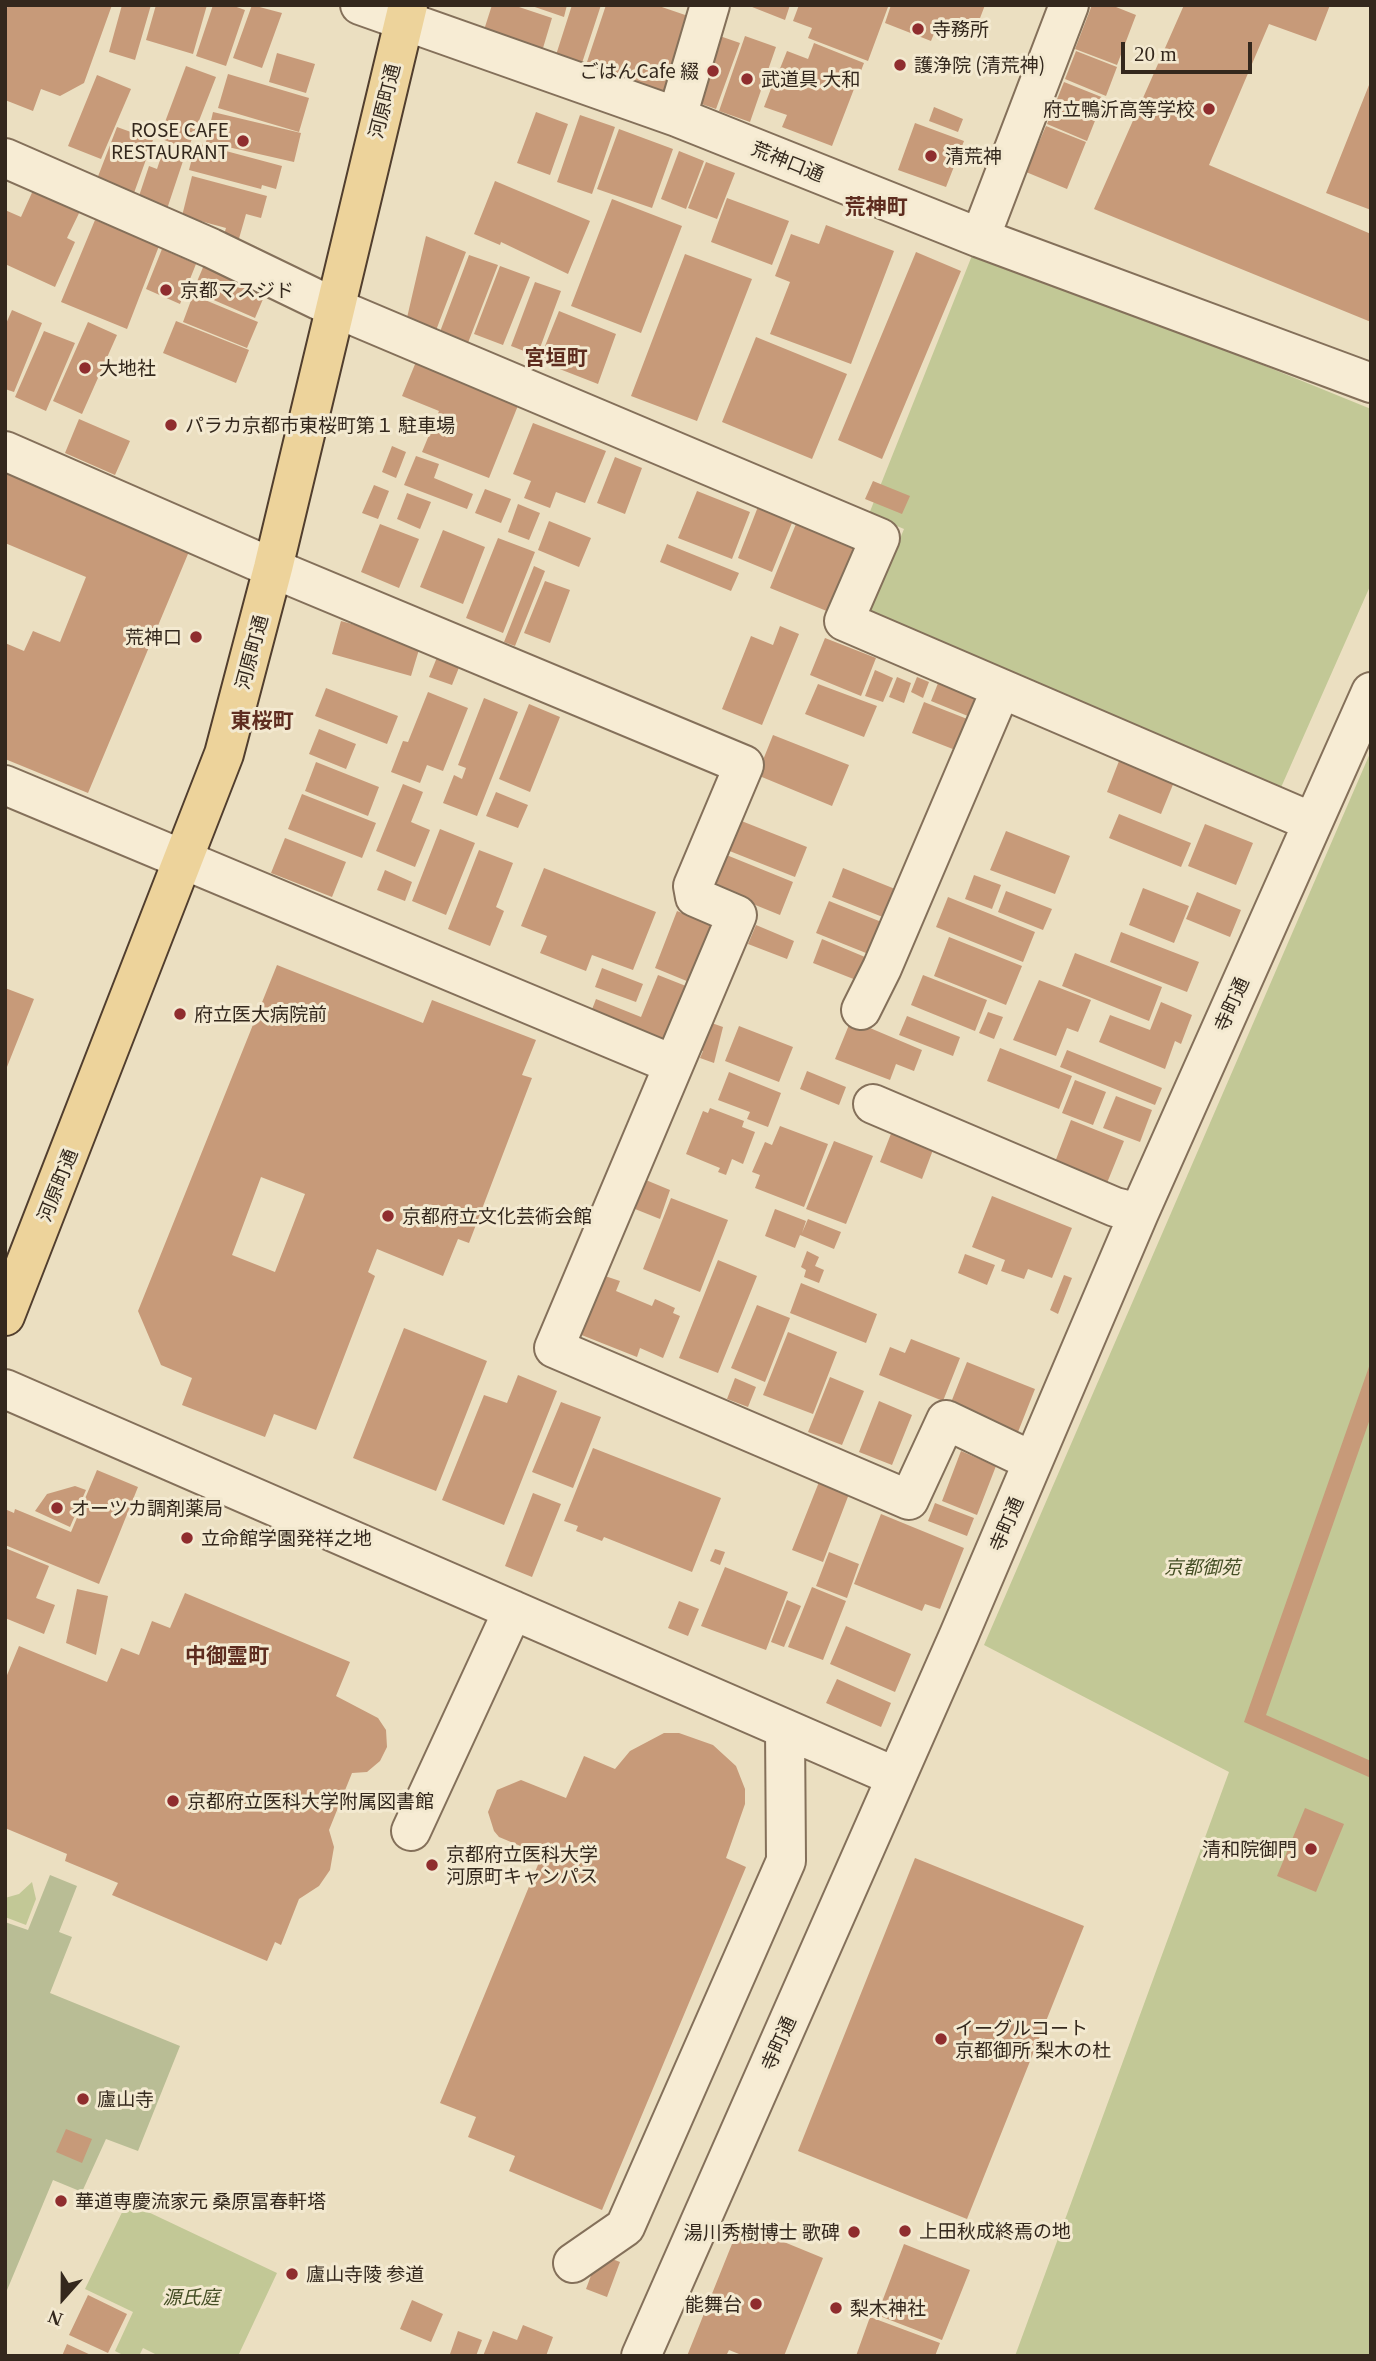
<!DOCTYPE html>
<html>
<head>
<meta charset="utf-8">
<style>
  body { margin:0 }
  #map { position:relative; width:1376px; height:2361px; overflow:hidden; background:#ebdfc1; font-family:Georgia,serif }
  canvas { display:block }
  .frame { position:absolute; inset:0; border:7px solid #34281d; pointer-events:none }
  .north { position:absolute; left:28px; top:2263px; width:70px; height:70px; -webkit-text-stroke:5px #f3e9d0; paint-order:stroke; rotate:201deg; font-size:19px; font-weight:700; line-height:28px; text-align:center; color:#34281d }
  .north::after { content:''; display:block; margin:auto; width:24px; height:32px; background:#34281d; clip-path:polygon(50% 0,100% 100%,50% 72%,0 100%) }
  .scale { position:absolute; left:1121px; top:42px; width:131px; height:32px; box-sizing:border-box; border:4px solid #34281d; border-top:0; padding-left:9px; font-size:21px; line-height:24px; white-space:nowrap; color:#34281d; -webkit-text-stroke:5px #f3e9d0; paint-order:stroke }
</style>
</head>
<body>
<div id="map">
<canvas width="1376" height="2361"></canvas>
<div class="frame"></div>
<div class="north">N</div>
<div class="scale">20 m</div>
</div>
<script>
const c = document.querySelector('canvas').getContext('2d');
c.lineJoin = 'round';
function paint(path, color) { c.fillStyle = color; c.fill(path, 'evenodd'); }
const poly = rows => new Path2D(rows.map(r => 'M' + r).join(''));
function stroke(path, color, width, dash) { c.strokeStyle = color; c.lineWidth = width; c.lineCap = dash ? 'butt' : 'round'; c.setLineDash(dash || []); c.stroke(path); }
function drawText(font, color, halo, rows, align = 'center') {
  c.font = font + ' Georgia,"Noto Sans JP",serif'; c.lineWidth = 6; c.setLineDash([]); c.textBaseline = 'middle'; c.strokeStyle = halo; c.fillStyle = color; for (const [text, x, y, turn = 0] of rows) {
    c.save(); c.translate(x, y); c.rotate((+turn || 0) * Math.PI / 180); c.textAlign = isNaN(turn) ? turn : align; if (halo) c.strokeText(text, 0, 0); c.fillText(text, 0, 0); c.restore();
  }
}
const green = poly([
  [975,248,1371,409,1371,584,1279,792,867,617,904,529,869,514],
  [1371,751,1371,2356,1015,2356,1229,1772,984,1645],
  [32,1882,36,1899,26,1925,5,1917,5,1898,19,1894],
  [127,2202,277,2273,238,2356,159,2356,143,2348,139,2356,125,2356,115,2351,133,2312,85,2289]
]);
const cemetery = poly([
  [50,1875,77,1886,59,1932,72,1937,50,1993,180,2046,138,2151,106,2139,82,2192,53,2180,5,2295,5,1922,28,1930]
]);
const building = poly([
  [8,5,112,5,84,83,60,96,41,89,33,111,5,100,5,14],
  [122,5,151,5,135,60,109,52],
  [156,5,207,5,193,54,146,40],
  [213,5,231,5,245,10,226,66,196,56],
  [252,5,282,13,262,68,233,58],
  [492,5,513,5,552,18,543,48,484,30],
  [529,5,567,5,564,17],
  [572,5,601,5,582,63,556,55],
  [606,5,656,5,691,17,666,92,586,65],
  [747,5,790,5,785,20],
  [799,5,885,5,888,7,868,61,808,38,812,28,793,21],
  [891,5,985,5,974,34,939,21,931,41,885,23],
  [1092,5,1111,5,1136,15,1117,65,1075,49],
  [1184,5,1330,5,1316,41,1269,24,1209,165,1371,234,1371,322,1094,209],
  [711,33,740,43,716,109,687,99],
  [745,36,776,47,750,122,719,111],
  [814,43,864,63,832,146,782,127,787,115,764,107,775,78,797,87,800,79,779,71,787,51,808,59],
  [1076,51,1117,67,1106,96,1065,79],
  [277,53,315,64,306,93,269,82],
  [186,66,216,77,188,149,159,138],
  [228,74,309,98,299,132,218,108],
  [97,75,131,89,101,159,68,146],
  [1371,80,1371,210,1326,193],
  [1064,82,1104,98,1087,141,1047,124],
  [934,107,963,119,958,132,929,121],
  [213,112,301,133,294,162,206,142],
  [536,112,568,124,550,175,517,163],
  [580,115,615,127,592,194,557,182],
  [915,123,964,141,946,187,898,170],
  [1046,126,1086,142,1067,189,1026,172],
  [117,127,153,140,134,193,97,179],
  [619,129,673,149,652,208,597,189],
  [196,143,282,166,276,189,262,185,261,189,189,170],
  [163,151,184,158,166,212,137,202,149,166,157,169],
  [679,151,704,161,686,209,661,199],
  [706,162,735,173,717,219,688,208],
  [192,176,267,196,261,218,246,214,238,242,223,238,226,228,182,216],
  [495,181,590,221,568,274,501,242,500,245,474,234],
  [35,186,82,207,67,238,75,242,55,287,5,264,5,210,21,217],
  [727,198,789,221,772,265,711,242],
  [612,199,682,226,641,333,571,306],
  [95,220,159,246,127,329,61,302],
  [826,225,894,251,851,364,770,334,790,282,775,276,791,234,819,244],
  [426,236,466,252,435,333,406,322],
  [162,249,196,264,180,304,146,289],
  [916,252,961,271,882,459,838,440],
  [685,254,752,279,697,421,631,396],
  [469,255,498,265,466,348,438,337],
  [204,265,266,292,255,318,193,291],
  [500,266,530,277,503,345,474,334],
  [535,282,561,291,537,356,511,346],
  [193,295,258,322,247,348,183,322],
  [12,310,42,323,14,392,5,389,5,326],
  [559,311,616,334,598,384,539,361],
  [176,321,249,350,236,383,163,353],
  [88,322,117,335,82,414,53,401],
  [44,331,75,343,46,411,15,397],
  [756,337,847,374,812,459,722,422],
  [420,352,523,393,489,478,422,452,439,411,402,396],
  [79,419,130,441,115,475,65,453],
  [533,423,606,451,585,503,556,492,550,508,524,498,531,481,513,474],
  [392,446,406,452,396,478,382,472],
  [416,456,439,464,434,478,473,494,467,509,404,485],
  [615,457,642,468,625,514,597,503],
  [5,460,193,542,88,793,5,759,5,643,24,651,33,631,60,642,86,577,5,543],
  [873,481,910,496,902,514,865,499],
  [374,485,389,491,378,519,362,513],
  [485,489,511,499,501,523,475,513],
  [697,491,750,512,732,559,678,538],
  [407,493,431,502,420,529,397,519],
  [761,499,796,513,772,572,738,558],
  [518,504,540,513,529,540,508,532],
  [800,514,868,541,839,616,770,588],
  [549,521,591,538,579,567,538,550],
  [380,524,419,539,399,588,361,572],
  [443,530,485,547,463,604,420,587],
  [498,538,535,552,503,633,466,618],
  [667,544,739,573,731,591,660,562],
  [534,566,545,571,515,646,504,642],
  [545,581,570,590,550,643,524,633],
  [341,621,421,643,411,676,332,654],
  [780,626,799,634,762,725,722,709,751,636,773,645],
  [825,638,876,658,861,696,810,675],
  [440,650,462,660,452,685,429,677],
  [875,670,893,678,883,702,865,696],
  [942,673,992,692,980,721,931,701],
  [897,677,911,683,904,703,889,697],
  [917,677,929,682,923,698,911,692],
  [818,684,877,706,864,737,805,714],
  [326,688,398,716,387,744,315,716],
  [428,692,468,708,443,771,427,765,420,783,391,772,403,741,408,742],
  [484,698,518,712,477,816,443,803,454,775,462,779,466,768,458,765],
  [924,702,980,724,968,755,912,733],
  [529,704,560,717,530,792,499,779],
  [319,729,356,744,346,769,309,754],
  [773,735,849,765,832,806,757,775],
  [1119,761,1174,782,1161,814,1107,792],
  [316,762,379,787,368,816,305,791],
  [403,784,423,792,411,822,430,830,415,867,376,851],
  [496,792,528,805,518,828,486,816],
  [302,794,376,823,362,858,288,829],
  [1119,814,1191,843,1181,867,1109,838],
  [739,820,807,847,795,877,727,850],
  [1205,824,1253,843,1236,885,1188,866],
  [440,829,475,843,446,915,412,901],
  [1006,831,1070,856,1055,894,990,870],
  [285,838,346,862,332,897,271,873],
  [479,850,513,863,496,907,504,911,490,946,448,929],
  [724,854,793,882,780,915,711,887],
  [544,868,656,912,633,970,592,955,586,971,540,953,547,936,521,926],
  [843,868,910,895,898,923,832,897],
  [385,870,412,882,405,901,377,890],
  [974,875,1001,885,992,909,965,899],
  [1143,888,1189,906,1174,943,1129,925],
  [1006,891,1052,909,1043,930,998,912],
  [1197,892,1241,910,1230,937,1186,919],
  [948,897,1035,932,1023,962,936,927],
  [829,901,894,927,881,959,816,933],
  [677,911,717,927,694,984,655,968],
  [756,925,794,941,787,959,748,944],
  [1121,932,1199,962,1187,992,1110,962],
  [949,937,1022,966,1006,1005,934,976],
  [822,939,865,957,856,980,813,963],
  [1075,953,1162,987,1149,1021,1062,986],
  [277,965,423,1023,432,1000,536,1040,522,1075,532,1078,469,1243,458,1239,443,1276,377,1249,368,1272,375,1276,316,1430,274,1414,265,1437,182,1405,192,1378,161,1365,138,1311],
  [261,1177,305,1194,275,1272,232,1255],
  [602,968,643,984,636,1002,595,987],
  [658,975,691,988,668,1043,591,1012,596,999,641,1017],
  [923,975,987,1000,975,1031,911,1005],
  [1039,980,1091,1000,1078,1032,1067,1028,1056,1056,1013,1040],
  [5,988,34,999,5,1072],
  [1161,1002,1192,1015,1181,1044,1175,1041,1165,1069,1099,1042,1110,1015,1150,1030],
  [988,1012,1003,1017,994,1039,979,1033],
  [907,1016,960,1037,953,1056,899,1035],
  [851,1020,922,1050,914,1071,896,1064,890,1080,835,1059],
  [706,1021,723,1027,714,1063,700,1058,703,1051,696,1048],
  [739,1026,793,1047,779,1082,725,1061],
  [1000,1048,1072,1076,1059,1109,987,1081],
  [1067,1050,1162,1088,1155,1105,1060,1067],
  [807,1071,846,1087,839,1105,800,1089],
  [729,1072,781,1093,768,1127,747,1119,750,1112,718,1100],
  [1075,1080,1106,1092,1093,1125,1062,1113],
  [1116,1096,1152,1110,1140,1142,1103,1128],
  [710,1108,744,1121,742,1127,755,1132,743,1164,732,1159,726,1175,718,1172,720,1168,686,1154,703,1111,708,1113],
  [1071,1120,1124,1141,1107,1183,1055,1162],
  [780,1126,828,1144,804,1207,755,1188,760,1175,752,1172,765,1142,772,1145],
  [894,1126,936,1142,922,1179,880,1162],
  [834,1141,873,1156,846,1224,806,1209],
  [641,1178,670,1190,660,1219,630,1207],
  [992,1196,1072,1228,1052,1278,1028,1269,1024,1279,1001,1271,1005,1260,972,1247],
  [671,1198,728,1220,700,1292,643,1269],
  [775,1209,806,1221,802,1233,808,1219,841,1232,834,1249,800,1235,795,1248,765,1236],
  [807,1251,819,1257,815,1266,824,1270,819,1283,804,1277,806,1270,801,1267],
  [965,1254,995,1265,987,1285,958,1273],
  [718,1260,757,1276,718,1373,679,1358],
  [602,1275,620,1281,616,1291,652,1306,655,1299,675,1308,673,1313,680,1316,663,1358,640,1348,637,1357,579,1334],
  [1064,1275,1072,1278,1058,1314,1050,1310],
  [801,1283,877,1314,866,1343,790,1313],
  [757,1305,790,1318,765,1382,731,1368],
  [404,1328,487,1361,436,1491,353,1458],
  [788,1332,837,1352,813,1414,763,1395],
  [911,1339,960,1358,943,1401,879,1375,890,1347,905,1353],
  [1371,1361,1371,1416,1266,1715,1371,1761,1371,1778,1244,1722],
  [967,1362,1035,1389,1018,1432,950,1405],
  [518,1375,557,1391,504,1525,442,1500,484,1395,507,1403],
  [830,1377,864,1391,842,1445,808,1432],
  [735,1378,756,1387,748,1407,727,1399],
  [879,1401,912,1415,892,1465,859,1452],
  [561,1402,601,1417,573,1488,532,1472],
  [593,1448,721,1498,692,1572,604,1537,602,1541,576,1531,578,1526,564,1521],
  [961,1451,996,1466,977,1515,942,1501],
  [97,1470,138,1487,99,1584,5,1545,7,1510,14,1513,15,1509,71,1532],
  [819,1482,849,1494,823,1562,792,1550],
  [75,1486,86,1490,70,1527,35,1511,47,1494],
  [533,1493,561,1504,532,1577,505,1566],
  [935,1503,974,1518,967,1536,928,1521],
  [881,1514,964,1548,940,1609,925,1604,922,1611,854,1584],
  [5,1548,49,1566,36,1598,55,1605,44,1634,5,1618],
  [715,1549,725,1552,720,1565,710,1561],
  [829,1552,859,1564,847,1598,816,1586],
  [725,1567,788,1592,766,1650,701,1626],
  [812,1587,846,1601,823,1660,788,1647],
  [77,1589,108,1596,96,1655,66,1643],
  [185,1593,350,1662,336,1696,378,1718,386,1730,387,1747,380,1761,367,1772,352,1773,329,1830,334,1847,330,1870,319,1886,299,1899,281,1945,275,1942,267,1961,112,1895,118,1883,65,1861,67,1854,5,1828,5,1680,19,1646,107,1682,121,1648,139,1655,152,1621,170,1628],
  [787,1600,801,1606,784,1647,771,1642],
  [679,1601,699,1609,688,1636,668,1628],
  [846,1626,911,1654,895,1692,830,1664],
  [837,1679,891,1703,881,1727,826,1703],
  [664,1733,679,1733,713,1745,736,1766,745,1789,745,1804,726,1858,746,1867,602,2210,509,2171,515,2156,468,2137,476,2117,440,2103,542,1855,499,1837,494,1831,488,1812,497,1790,521,1780,566,1798,584,1756,615,1769,630,1751],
  [1305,1808,1344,1824,1316,1892,1277,1876],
  [915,1858,1084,1926,967,2219,798,2151],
  [66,2129,92,2139,82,2163,56,2152],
  [740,2224,823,2258,784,2356,744,2356,729,2350,726,2356,687,2356],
  [904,2244,970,2270,942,2340,877,2315],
  [599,2254,620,2262,607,2297,586,2289],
  [88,2295,127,2314,108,2353,69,2335],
  [412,2300,443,2314,431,2342,400,2329],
  [870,2317,940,2343,935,2356,856,2356],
  [523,2325,553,2337,546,2356,483,2356,493,2331,517,2340],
  [458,2331,482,2340,476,2356,450,2354],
  [67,2344,93,2356,62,2356]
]);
const minor = poly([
  [360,5,677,117,980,238,1371,383],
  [677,117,710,5],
  [5,158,211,248,333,307,880,538,844,621,1312,822],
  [980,238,1069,5],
  [5,451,291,576,744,765,693,886,695,897,737,915,554,1348,909,1500,946,1420,1032,1461],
  [5,785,672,1064],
  [861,1010,882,968,1001,689],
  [873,1104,1115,1207,1139,1213],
  [5,1389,896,1777],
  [411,1831,513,1610],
  [573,2263,625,2227,786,1861,785,1729],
  [641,2356,959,1635,1139,1213,1371,692]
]);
const major = poly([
  [5,1316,224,754,273,568,408,5]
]);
const markers = [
  [918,29,7,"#8f2d2e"],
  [900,65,7,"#8f2d2e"],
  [713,71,7,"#8f2d2e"],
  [747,79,7,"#8f2d2e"],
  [1209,109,7,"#8f2d2e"],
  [243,141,7,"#8f2d2e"],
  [931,156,7,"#8f2d2e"],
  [166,290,7,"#8f2d2e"],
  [85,368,7,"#8f2d2e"],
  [171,425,7,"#8f2d2e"],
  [196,637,7,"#8f2d2e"],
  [180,1014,7,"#8f2d2e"],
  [388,1216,7,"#8f2d2e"],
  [57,1508,7,"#8f2d2e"],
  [187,1538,7,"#8f2d2e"],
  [173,1801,7,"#8f2d2e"],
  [1311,1849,7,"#8f2d2e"],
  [432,1865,7,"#8f2d2e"],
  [941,2039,7,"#8f2d2e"],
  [83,2099,7,"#8f2d2e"],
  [61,2201,7,"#8f2d2e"],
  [905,2231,7,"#8f2d2e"],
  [854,2232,7,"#8f2d2e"],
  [292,2274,7,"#8f2d2e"],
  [756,2304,7,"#8f2d2e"],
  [836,2308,7,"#8f2d2e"]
];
const poiNames = [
  ["寺務所",932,29],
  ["護浄院 (清荒神)",914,65],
  ["ごはんCafe 綴",699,71,"right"],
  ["武道具 大和",761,79],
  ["府立鴨沂高等学校",1195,109,"right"],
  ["ROSE CAFE",229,130,"right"],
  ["RESTAURANT",229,152,"right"],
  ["清荒神",945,156],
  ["京都マスジド",180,290],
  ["大地社",99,368],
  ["パラカ京都市東桜町第１ 駐車場",185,425],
  ["荒神口",182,637,"right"],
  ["府立医大病院前",194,1014],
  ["京都府立文化芸術会館",402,1216],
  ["オーツカ調剤薬局",71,1508],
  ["立命館学園発祥之地",201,1538],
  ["京都府立医科大学附属図書館",187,1801],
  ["清和院御門",1297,1849,"right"],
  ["京都府立医科大学",446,1854],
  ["河原町キャンパス",446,1876],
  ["イーグルコート",955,2028],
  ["京都御所 梨木の杜",955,2050],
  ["廬山寺",97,2099],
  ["華道専慶流家元 桑原冨春軒塔",75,2201],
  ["上田秋成終焉の地",919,2231],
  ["湯川秀樹博士 歌碑",840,2232,"right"],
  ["廬山寺陵 参道",306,2274],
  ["能舞台",742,2304,"right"],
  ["梨木神社",850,2308]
];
const streetNames = [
  ["河原町通",384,101,-76],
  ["荒神口通",788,161,22],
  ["河原町通",251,652,-75],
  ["寺町通",1231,1004,-66],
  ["河原町通",57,1185,-68],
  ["寺町通",1006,1524,-67],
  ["寺町通",778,2043,-66]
];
const parkNames = [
  ["京都御苑",1202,1567],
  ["源氏庭",191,2297]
];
const neighbourhoodNames = [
  ["荒神町",876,206],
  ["宮垣町",556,357],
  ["東桜町",262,720],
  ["中御霊町",227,1655]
];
paint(green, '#c2c896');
paint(cemetery, '#b9bd95');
paint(building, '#c79a79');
stroke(minor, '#84705a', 42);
stroke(major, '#513e2e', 42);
stroke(minor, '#f7ecd4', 38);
stroke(major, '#edd39b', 38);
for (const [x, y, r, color] of markers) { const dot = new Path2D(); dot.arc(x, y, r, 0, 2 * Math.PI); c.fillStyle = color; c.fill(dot); stroke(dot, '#f3e9d0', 2.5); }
drawText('19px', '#34281d', '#f3e9d0', poiNames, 'left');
drawText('19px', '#34281d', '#f3e9d0', streetNames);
drawText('italic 19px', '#454f25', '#f3e9d0', parkNames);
drawText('bold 21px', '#5e2c1f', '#f3e9d0', neighbourhoodNames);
</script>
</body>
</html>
